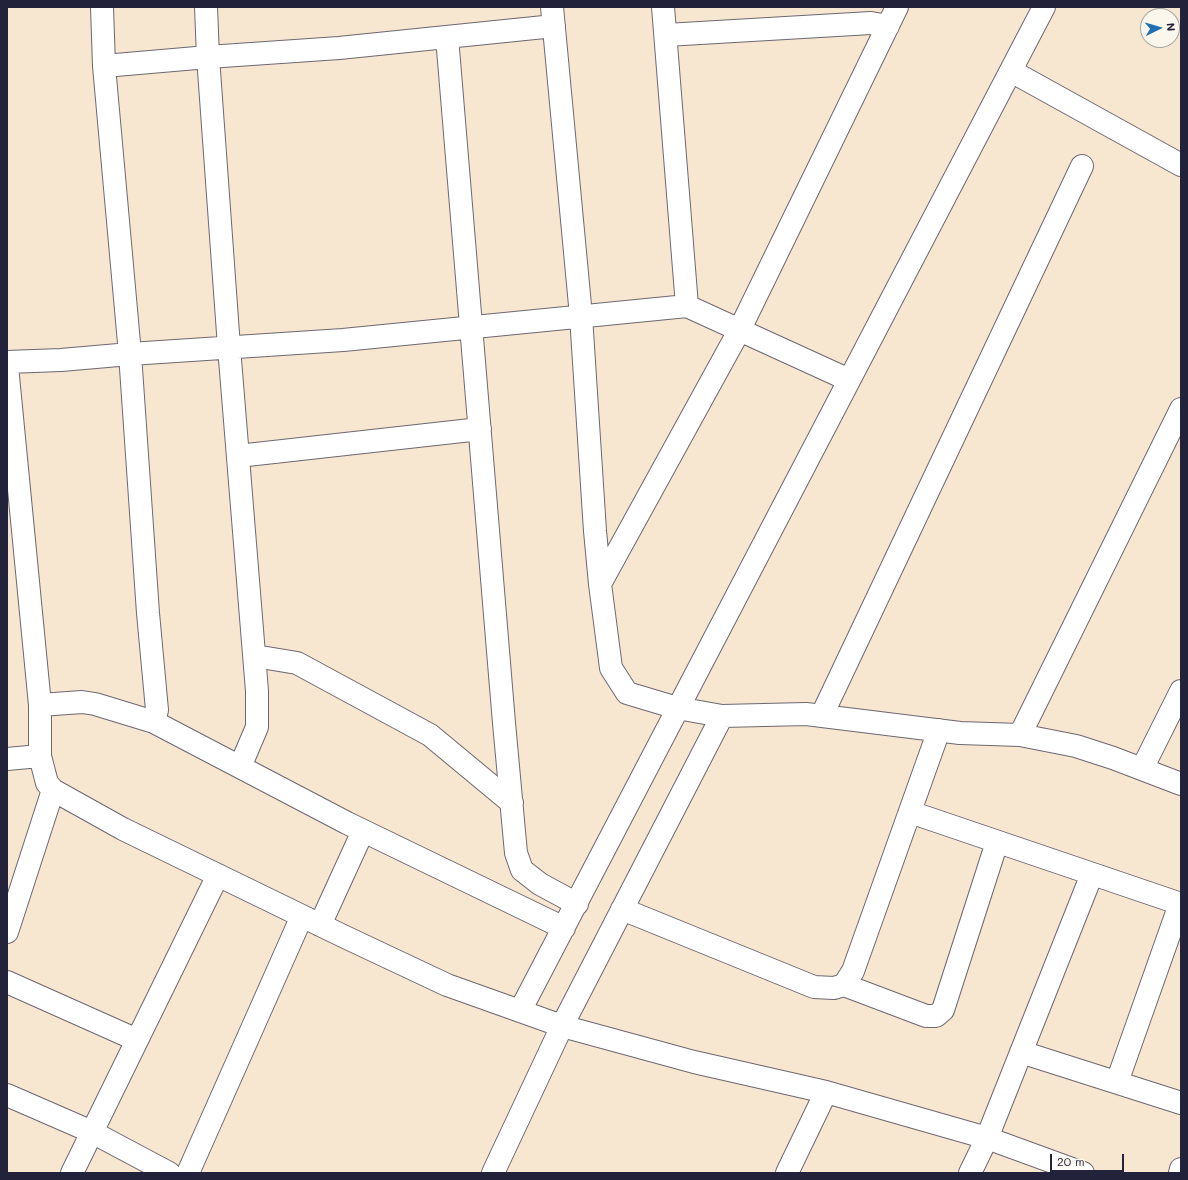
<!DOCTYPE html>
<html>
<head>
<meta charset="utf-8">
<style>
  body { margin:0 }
  #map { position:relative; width:1188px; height:1180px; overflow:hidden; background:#f7e7d1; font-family:Mali,sans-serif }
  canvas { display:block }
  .frame { position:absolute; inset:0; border:8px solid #22223b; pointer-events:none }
  .north { position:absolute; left:1140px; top:8px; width:40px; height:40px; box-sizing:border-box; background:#fbf7ec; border:1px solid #a4a2a5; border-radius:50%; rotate:85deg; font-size:11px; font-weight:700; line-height:16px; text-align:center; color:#22223b }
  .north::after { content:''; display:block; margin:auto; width:14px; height:18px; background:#1f6fb2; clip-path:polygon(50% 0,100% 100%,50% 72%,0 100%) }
  .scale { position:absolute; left:1050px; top:1154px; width:74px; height:18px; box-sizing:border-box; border:2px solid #22223b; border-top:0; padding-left:5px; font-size:12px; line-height:14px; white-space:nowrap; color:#22223b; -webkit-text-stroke:3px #fbf7ec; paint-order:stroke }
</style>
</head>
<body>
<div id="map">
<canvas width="1188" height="1180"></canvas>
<div class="frame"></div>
<div class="north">N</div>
<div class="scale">20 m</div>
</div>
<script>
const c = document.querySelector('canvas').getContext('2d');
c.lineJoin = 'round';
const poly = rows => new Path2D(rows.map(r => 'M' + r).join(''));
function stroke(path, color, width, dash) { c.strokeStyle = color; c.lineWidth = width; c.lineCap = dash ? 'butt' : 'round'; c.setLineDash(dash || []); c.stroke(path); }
const minor = poly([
  [102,7,104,66,130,354,148,613,157,710,154,722],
  [206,7,208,57,229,347,257,691,257,727,240,767],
  [552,7,581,316,595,531,600,584,611,668,627,693,677,708,722,716,806,714,960,733,1020,735,1076,746,1113,758,1181,784],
  [663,7,687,306],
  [666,35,871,23,888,26],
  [447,37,504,723,516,853,522,870,540,884,577,904],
  [104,66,208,57,339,48,554,26],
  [1011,71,1181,165],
  [7,362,61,360,130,354,343,340,687,306,849,380],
  [7,366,40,705,40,756,47,783,53,790,123,829,343,936,447,985,562,1026,694,1062,826,1092,987,1138,1083,1173],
  [238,456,480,429],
  [600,584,739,331,897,7],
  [255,656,297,663,430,735,512,803],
  [40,705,82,702,95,704,154,722,347,823,564,928],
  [822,715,1082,166],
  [1020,735,1181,409],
  [7,759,40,756],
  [1142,769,1181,691],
  [910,812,1181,904],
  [622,909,814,987,834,988,844,985,853,971,939,730],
  [320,925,363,831],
  [7,932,53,790],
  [7,982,137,1040],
  [844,985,926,1016,936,1016,943,1010,997,842],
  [520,1011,1044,7],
  [1021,1052,1181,1103],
  [1117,1082,1180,904],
  [7,1095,92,1132,169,1173],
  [72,1173,218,875],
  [188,1173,302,916],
  [493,1173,562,1026,722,716],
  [787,1173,826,1092],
  [970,1173,987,1138,1092,874],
  [1180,1173,1181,1169]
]);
stroke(minor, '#6d6770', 24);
stroke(minor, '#fff', 22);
</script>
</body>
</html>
